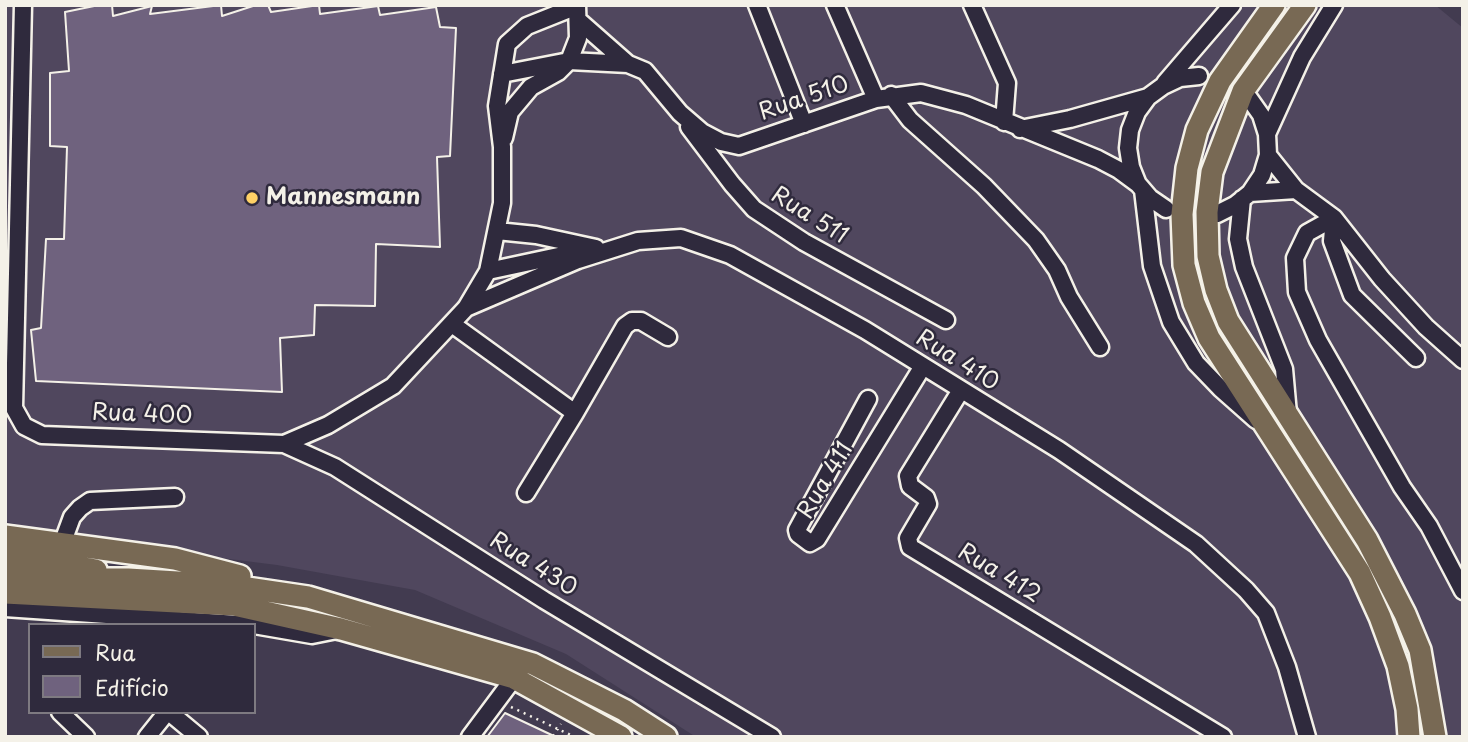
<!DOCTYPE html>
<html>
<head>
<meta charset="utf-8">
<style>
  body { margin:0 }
  #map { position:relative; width:1468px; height:742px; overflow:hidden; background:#423b50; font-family:"Playpen Sans",sans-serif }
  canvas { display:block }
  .frame { position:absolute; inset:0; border:7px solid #f4f1e8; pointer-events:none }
  .legend { position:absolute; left:28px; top:623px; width:228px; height:91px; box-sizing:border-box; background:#2f2a3d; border:2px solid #7e7a81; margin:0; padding:9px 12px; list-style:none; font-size:21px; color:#f4f1e8 }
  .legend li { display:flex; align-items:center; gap:14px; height:35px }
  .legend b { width:35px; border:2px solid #7e7a81 }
</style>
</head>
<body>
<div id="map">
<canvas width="1468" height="742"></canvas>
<div class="frame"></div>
<ul class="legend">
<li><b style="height:9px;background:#786954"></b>Rua</li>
<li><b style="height:19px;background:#6f627e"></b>Edifício</li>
</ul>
</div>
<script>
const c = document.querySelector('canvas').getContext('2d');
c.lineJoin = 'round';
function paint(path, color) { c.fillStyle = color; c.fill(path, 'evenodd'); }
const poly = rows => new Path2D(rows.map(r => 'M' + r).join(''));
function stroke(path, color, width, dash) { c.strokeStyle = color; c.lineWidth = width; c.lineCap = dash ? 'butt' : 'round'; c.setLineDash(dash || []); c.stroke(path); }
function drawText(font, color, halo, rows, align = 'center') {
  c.font = font + ' "Playpen Sans",sans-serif'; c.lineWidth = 5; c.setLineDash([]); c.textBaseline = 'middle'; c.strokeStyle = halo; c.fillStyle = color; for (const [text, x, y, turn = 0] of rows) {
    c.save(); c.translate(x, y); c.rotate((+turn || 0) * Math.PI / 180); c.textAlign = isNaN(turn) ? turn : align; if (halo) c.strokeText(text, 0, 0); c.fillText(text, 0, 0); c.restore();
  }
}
const built = poly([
  [5,5,1435,5,1463,28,1463,737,696,737,566,654,415,590,277,565,63,538,5,521]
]);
const building = poly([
  [99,5,112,5,113,16,152,6,150,14,221,5,222,16,256,5,268,5,271,12,319,5,320,14,378,6,380,15,436,7,440,27,456,28,450,156,437,157,440,247,376,244,375,306,315,305,314,335,280,338,282,392,36,381,31,330,41,328,46,239,64,239,67,147,50,146,50,73,69,71,65,12,99,5],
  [505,713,556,737,487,737,505,713]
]);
const path = poly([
  [511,707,575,737],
  [553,736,561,724]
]);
const minor = poly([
  [23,5,14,408,24,426,42,435,284,444,328,425,393,386,466,308,488,271,502,203,502,147,497,106,507,44,527,26,577,6],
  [757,5,804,124],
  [835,5,876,99],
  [972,5,1007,83,1004,122],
  [578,20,628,64],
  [502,74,569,61,628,64,645,71,680,113,702,132,721,142,739,146,876,99,921,93,966,105,1098,159,1119,170,1138,184,1150,198,1166,209],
  [1165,83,1232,5],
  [891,95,910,120,984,186,1036,240,1057,270,1069,297,1100,347],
  [689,127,732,184,754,209,804,242,946,320],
  [1020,129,1070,119,1148,97],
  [1267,134,1302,57,1334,5],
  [504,138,510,112,531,87,558,72,569,61,578,38,577,5],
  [1268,155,1296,190,1334,218,1382,279,1426,327,1463,360],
  [1137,182,1131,167,1128,148,1130,130,1137,112,1148,97,1163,86,1180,78,1199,76],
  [1143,190,1152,266,1171,322,1196,363,1221,389,1256,420],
  [1250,193,1296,190],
  [1242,199,1238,239,1244,267,1284,369,1288,414],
  [1217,214,1235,205,1250,193,1262,175,1268,155,1267,134,1261,115,1249,98],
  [1334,218,1307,233,1295,258,1297,292,1318,340,1402,487,1429,526,1463,591],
  [1334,218,1332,241,1352,295,1416,358],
  [497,231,536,235,596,248],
  [488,271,577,252],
  [466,308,578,260,638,241,681,238,730,255,865,330,1059,450,1196,544,1246,590,1266,613,1287,667,1307,737],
  [452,324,575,413,625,326,632,321,641,321,668,337],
  [961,390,908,476,910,486,926,498,928,504,908,538,910,547,1223,737],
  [868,399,797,530,798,534,810,543,817,539,923,366],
  [284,444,335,467,544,600,772,737],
  [526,493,575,413],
  [62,544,72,517,80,508,90,501,175,497],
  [5,608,252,625],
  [254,625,312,635,337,630],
  [60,712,86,737],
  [169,712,199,737],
  [147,737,167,712],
  [470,737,514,678]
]);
const major = poly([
  [1274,5,1220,81,1197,130,1187,168,1182,214,1184,265,1194,303,1209,338,1360,573,1380,617,1398,666,1407,709,1409,737],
  [1305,5,1243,91,1212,172,1207,212,1208,256,1216,290,1228,321,1367,540,1405,614,1420,650,1435,737],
  [5,536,175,559,240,576],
  [5,554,96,570],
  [5,573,52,579,128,579,227,585,308,597,533,664,624,710,666,737],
  [5,593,234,605,341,629,514,678,621,737]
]);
const markers = [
  [252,198,7,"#ffd166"]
];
const streetNames = [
  ["Rua 510",804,99,-19],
  ["Rua 511",809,216,32],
  ["Rua 410",957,361,32],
  ["Rua 400",142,415,2],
  ["Rua 411",826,481,-59],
  ["Rua 430",533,565,32],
  ["Rua 412",999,574,31]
];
const poiNames = [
  ["Mannesmann",266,198]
];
paint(built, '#50475e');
paint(building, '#6f627e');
stroke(building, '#f4f1e8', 2);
stroke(minor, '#f4f1e8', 21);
stroke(major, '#f4f1e8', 26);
stroke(path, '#f4f1e8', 2.5, [2, 5]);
stroke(minor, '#2f2a3d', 16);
stroke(major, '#786954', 21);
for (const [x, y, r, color] of markers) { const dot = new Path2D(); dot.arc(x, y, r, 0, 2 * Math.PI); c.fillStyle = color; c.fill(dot); stroke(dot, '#2f2a3d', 2.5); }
drawText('23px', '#f4f1e8', '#2f2a3d', streetNames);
drawText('bold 23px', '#f4f1e8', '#2f2a3d', poiNames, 'left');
</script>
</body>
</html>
